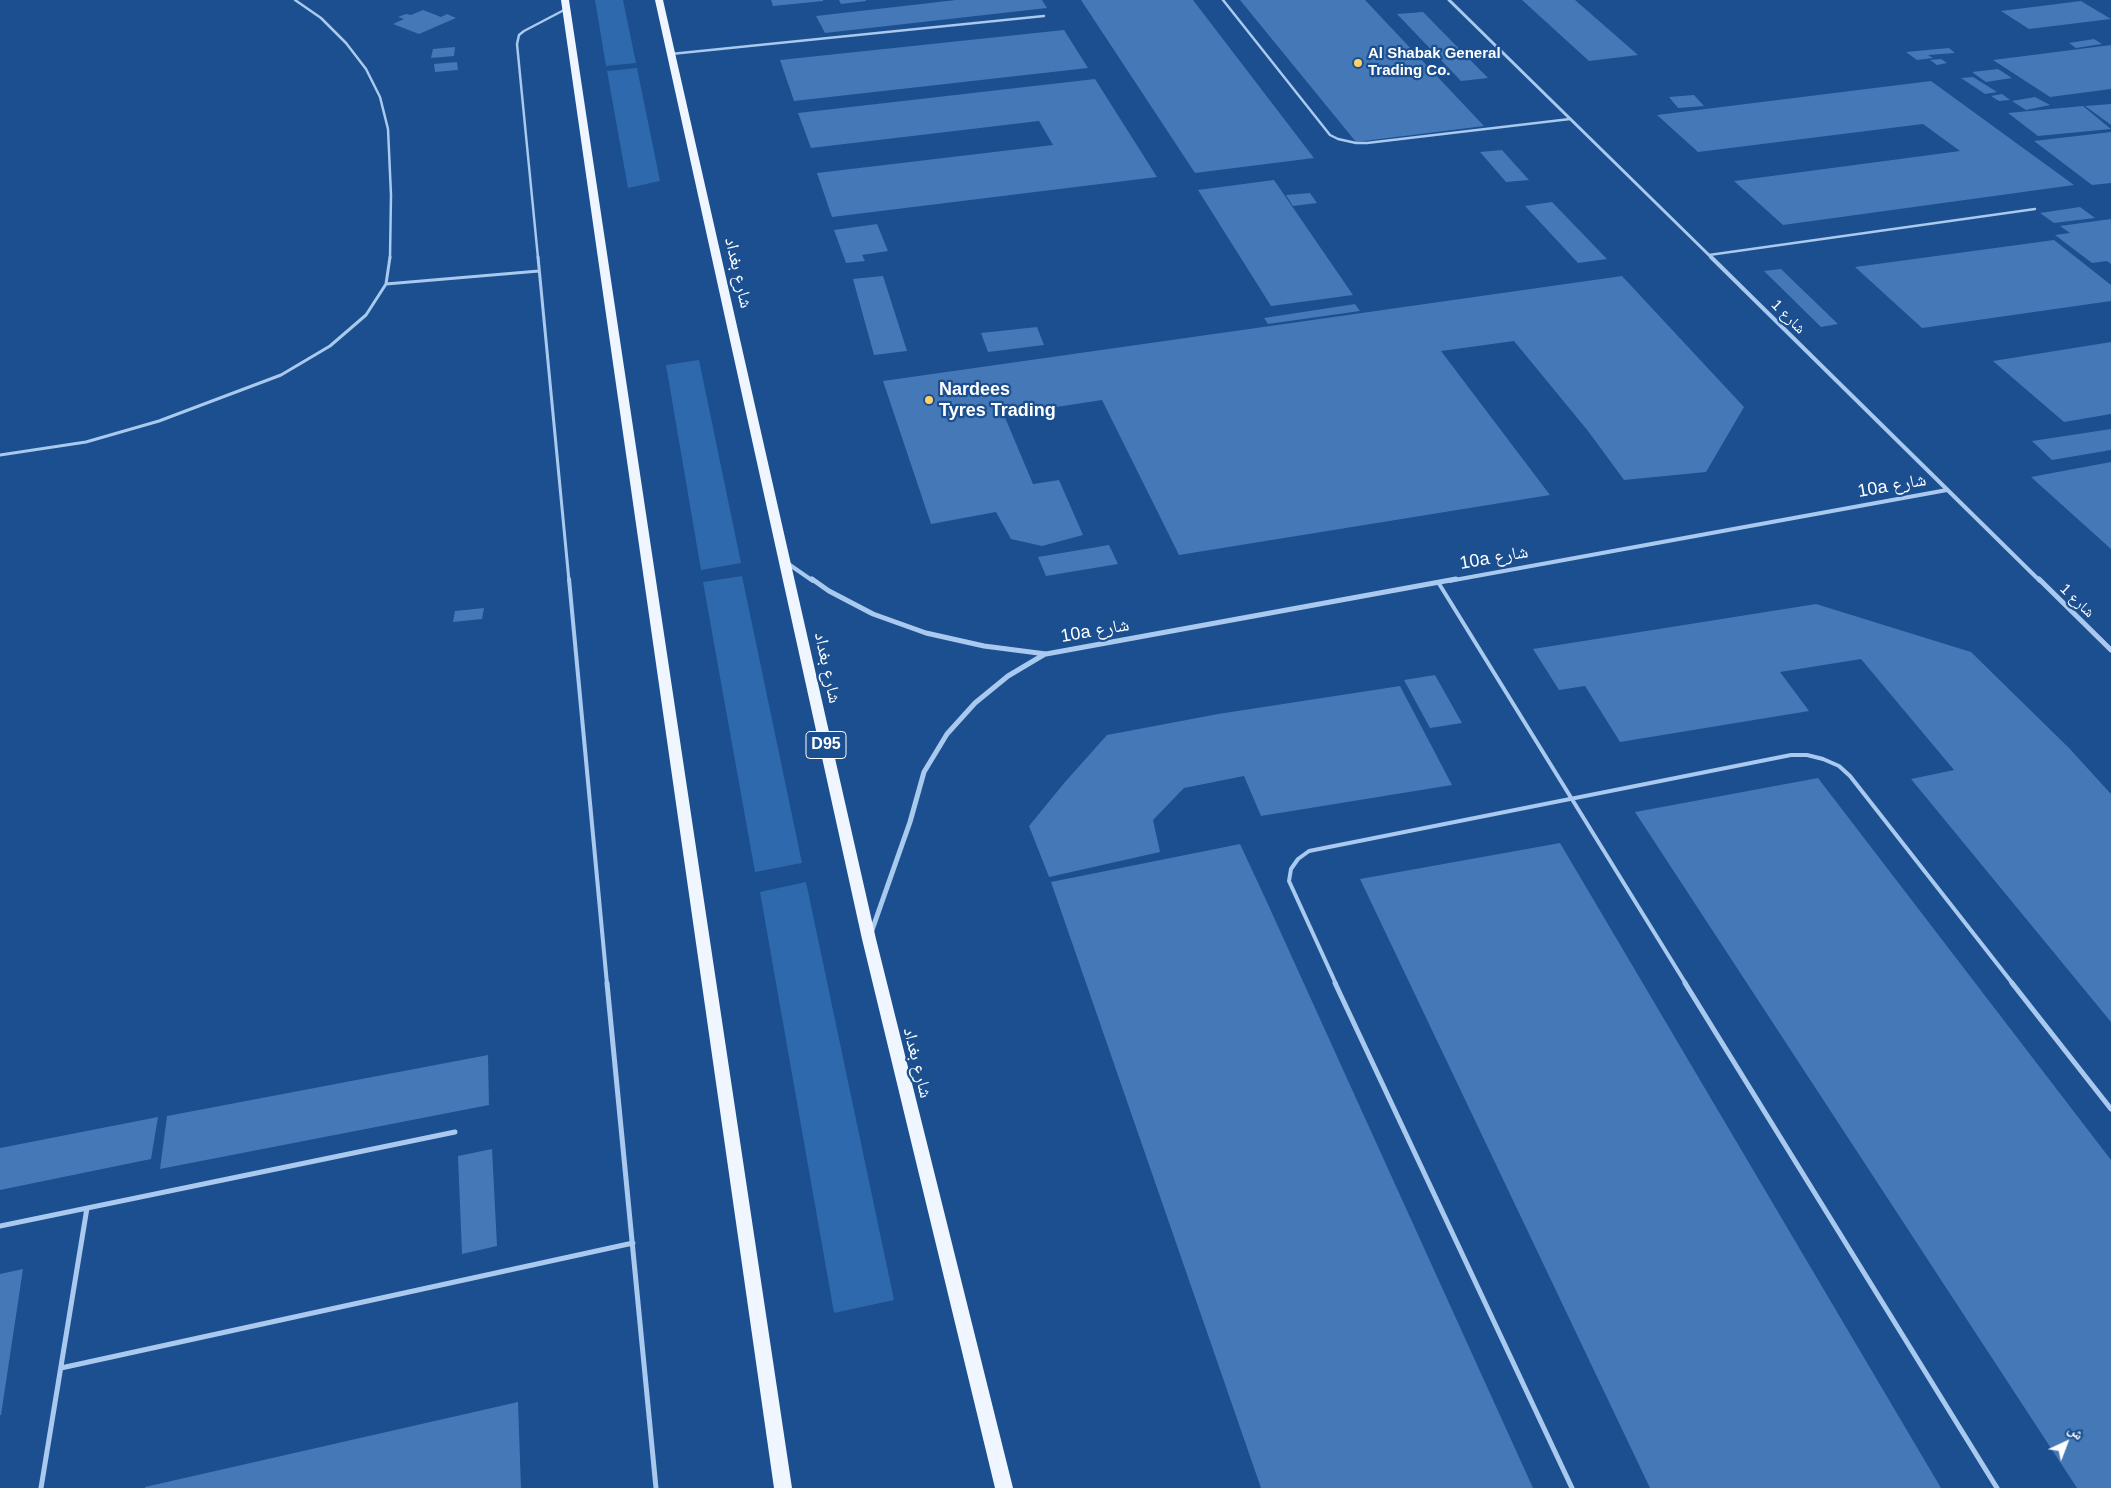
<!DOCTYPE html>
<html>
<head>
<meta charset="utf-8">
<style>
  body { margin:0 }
  #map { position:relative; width:2111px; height:1488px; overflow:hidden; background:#1b4f8f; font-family:Helvetica,"Noto Naskh Arabic",sans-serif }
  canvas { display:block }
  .north { position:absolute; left:2041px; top:1418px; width:50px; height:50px; -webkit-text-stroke:4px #1b4f8f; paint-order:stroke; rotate:43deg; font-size:14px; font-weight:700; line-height:20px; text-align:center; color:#fff }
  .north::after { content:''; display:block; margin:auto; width:18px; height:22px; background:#fff; clip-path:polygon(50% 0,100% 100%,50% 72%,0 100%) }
</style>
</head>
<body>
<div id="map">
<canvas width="2111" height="1488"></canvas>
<div class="north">ش</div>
</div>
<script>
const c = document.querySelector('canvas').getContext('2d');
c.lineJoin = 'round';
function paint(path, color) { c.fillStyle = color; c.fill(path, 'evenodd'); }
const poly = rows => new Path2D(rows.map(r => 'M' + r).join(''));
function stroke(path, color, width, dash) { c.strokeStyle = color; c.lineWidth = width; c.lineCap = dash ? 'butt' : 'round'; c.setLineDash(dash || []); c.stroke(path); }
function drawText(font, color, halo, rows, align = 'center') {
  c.font = font + ' Helvetica,"Noto Naskh Arabic",sans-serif'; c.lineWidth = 4.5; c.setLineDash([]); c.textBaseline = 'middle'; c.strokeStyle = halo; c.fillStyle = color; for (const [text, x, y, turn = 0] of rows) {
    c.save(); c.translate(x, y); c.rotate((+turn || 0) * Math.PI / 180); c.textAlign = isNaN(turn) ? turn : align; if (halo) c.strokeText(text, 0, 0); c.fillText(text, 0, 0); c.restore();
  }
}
const green = poly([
  [595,0,623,0,636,63,606,66],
  [637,68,660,181,628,188,607,71],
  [699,360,741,563,701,570,666,365],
  [742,576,802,863,755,872,703,582],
  [806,882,894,1300,834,1313,760,892]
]);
const building = poly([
  [771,0,823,0,823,1,773,6],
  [839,0,866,0,866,1,841,4],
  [956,0,1042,0,1047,8,825,33,816,16],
  [1081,0,1193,0,1314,158,1195,173],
  [1240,0,1365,0,1484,126,1356,142],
  [1522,0,1575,0,1638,55,1589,61],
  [2081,1,2111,19,2029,29,2001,11],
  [423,10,441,17,447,14,456,18,419,34,393,24,404,19,398,17,406,14,411,15],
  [1423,12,1488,78,1461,81,1397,14],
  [1064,30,1088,68,794,101,780,60],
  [2094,39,2102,44,2076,48,2069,43],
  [2111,45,2111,89,2050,97,1993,60],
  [455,47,454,56,431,58,433,49],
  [1949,48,1955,53,1928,55,1933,58,1917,60,1906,52],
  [1941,59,1947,63,1937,65,1930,60],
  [457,62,458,70,435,72,434,64],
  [1998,69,2012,78,1986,82,1972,72],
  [1973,77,1997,92,1985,94,1961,78],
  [1095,79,1157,177,832,217,817,173,1053,145,1039,121,811,148,798,113],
  [1931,81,2074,185,1783,225,1734,181,1960,151,1923,124,1698,152,1657,115],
  [2002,94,2010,100,1999,101,1991,96],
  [1694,95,1704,106,1678,108,1669,97],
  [2035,97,2050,105,2026,110,2012,101],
  [2111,104,2111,125,2085,106],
  [2083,106,2111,129,2038,136,2008,113],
  [2111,132,2111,183,2092,185,2034,141],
  [1502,150,1529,180,1506,182,1480,152],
  [1274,180,1353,295,1271,306,1198,190],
  [1310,193,1317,203,1293,206,1286,195],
  [1552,202,1607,259,1578,263,1525,206],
  [2080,207,2095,218,2054,223,2040,213],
  [2111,219,2111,264,2107,261,2092,263,2055,235,2070,233,2060,226],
  [877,224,888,251,862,255,865,261,846,263,834,230],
  [2054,240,2111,285,2111,301,1922,328,1855,267],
  [1781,269,1838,324,1821,327,1764,271],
  [883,276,907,351,874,355,853,279],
  [1622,276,1744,407,1706,472,1624,480,1588,431,1514,341,1441,351,1550,495,1179,555,1102,400,1004,415,1033,484,1059,480,1083,535,1042,546,1011,539,996,512,931,524,883,381],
  [1355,304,1360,311,1268,324,1264,318],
  [1037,327,1044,345,988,352,981,333],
  [2111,342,2111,414,2064,422,1993,361],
  [2111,429,2111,450,2052,460,2032,441],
  [2111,462,2111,549,2031,477],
  [1109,545,1118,564,1046,576,1038,557],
  [1816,604,1971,652,2069,748,2111,794,2111,1022,1911,779,1954,770,1861,659,1780,672,1809,711,1620,742,1585,686,1559,690,1533,649],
  [484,608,482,619,453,622,455,611],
  [1435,675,1462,723,1430,728,1404,680],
  [1400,686,1452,785,1261,816,1244,776,1184,788,1153,820,1160,852,1049,877,1029,826,1065,782,1107,735,1218,714],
  [1818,778,2111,1160,2111,1488,2077,1488,1635,812],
  [1560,843,1941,1488,1650,1488,1360,879],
  [1240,844,1266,900,1533,1488,1261,1488,1051,882],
  [488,1055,489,1105,160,1169,167,1116],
  [158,1117,151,1159,0,1190,0,1148],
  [492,1149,497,1246,462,1254,458,1156],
  [23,1269,1,1415,0,1415,0,1274],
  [518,1402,521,1488,145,1488,145,1487]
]);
const serviceFar3 = poly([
  [295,0,321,18,346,43,366,69,380,97,388,129,391,195,390,258],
  [1223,0,1330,135,1338,139,1356,143,1367,143,1570,119],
  [671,54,1044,16],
  [1709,255,2035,209],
  [538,258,517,44,519,35,524,31,566,9]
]);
const serviceFar2 = poly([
  [538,257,569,581],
  [386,284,539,271],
  [0,455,86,442,159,421,281,375,330,346,366,315,386,284,390,257]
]);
const serviceFar1 = poly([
  [569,579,607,984],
  [1438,582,1686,984],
  [1336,984,1289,881,1291,869,1298,859,1309,851,1791,755,1807,755,1823,759,1839,766,1850,776,2013,984]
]);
const service = poly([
  [607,983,656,1488],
  [1335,983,1572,1488],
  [1685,983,1997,1488],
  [2012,983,2111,1109],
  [0,1226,455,1132],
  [61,1368,633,1243],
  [41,1488,87,1208]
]);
const minorFar2 = poly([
  [1449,0,1712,258]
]);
const minorFar1 = poly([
  [1711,257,2040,581],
  [787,563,813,581],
  [1449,581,1947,490]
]);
const minor = poly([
  [812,579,829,591,873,614,926,633,984,646,1046,654,1456,579],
  [2039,579,2111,650],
  [871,933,910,822,924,772,947,734,975,703,1008,676,1045,654]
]);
const primary = poly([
  [561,0,569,0,792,1488,774,1488,561,0],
  [655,0,663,0,876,939,1013,1488,995,1488,862,939,655,0]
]);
const markers = [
  [1358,63,5,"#ffd166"],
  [929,400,5,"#ffd166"]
];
const farPoinames = [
  ["Al Shabak General",1368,54],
  ["Trading Co.",1368,71]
];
const farStreetnames = [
  ["شارع 1",1788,317,45],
  ["شارع 1",2077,601,44]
];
const shields = [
  [826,745,40]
];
const shieldNames = [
  ["D95",826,745]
];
const streetNames = [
  ["شارع بغداد",738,273,77],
  ["10a شارع",1892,486,-10],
  ["10a شارع",1494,558,-10],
  ["10a شارع",1095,631,-10],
  ["شارع بغداد",827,668,78],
  ["شارع بغداد",917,1063,76]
];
const poiNames = [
  ["Nardees",939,390],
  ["Tyres Trading",939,411]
];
paint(green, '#2e69ad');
paint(building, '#4478b7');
stroke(serviceFar3, '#a9c9ee', 2.5);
stroke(serviceFar2, '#a9c9ee', 3);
stroke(serviceFar1, '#a9c9ee', 4);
stroke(service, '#a9c9ee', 5);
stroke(minorFar2, '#a9c9ee', 3);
stroke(minorFar1, '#a9c9ee', 4);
stroke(minor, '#a9c9ee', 5);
paint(primary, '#f0f6ff');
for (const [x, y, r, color] of markers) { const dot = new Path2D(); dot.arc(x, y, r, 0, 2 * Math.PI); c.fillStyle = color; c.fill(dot); stroke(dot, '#1b4f8f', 2); }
drawText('bold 15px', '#fff', '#1b4f8f', farPoinames, 'left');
drawText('15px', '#fff', '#1b4f8f', farStreetnames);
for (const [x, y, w] of shields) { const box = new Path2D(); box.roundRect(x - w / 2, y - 13.5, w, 27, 4); c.fillStyle = '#1b4f8f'; c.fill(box); stroke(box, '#fff', 1); }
drawText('bold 16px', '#fff', null, shieldNames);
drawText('18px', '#fff', '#1b4f8f', streetNames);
drawText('bold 18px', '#fff', '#1b4f8f', poiNames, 'left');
</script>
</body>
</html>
